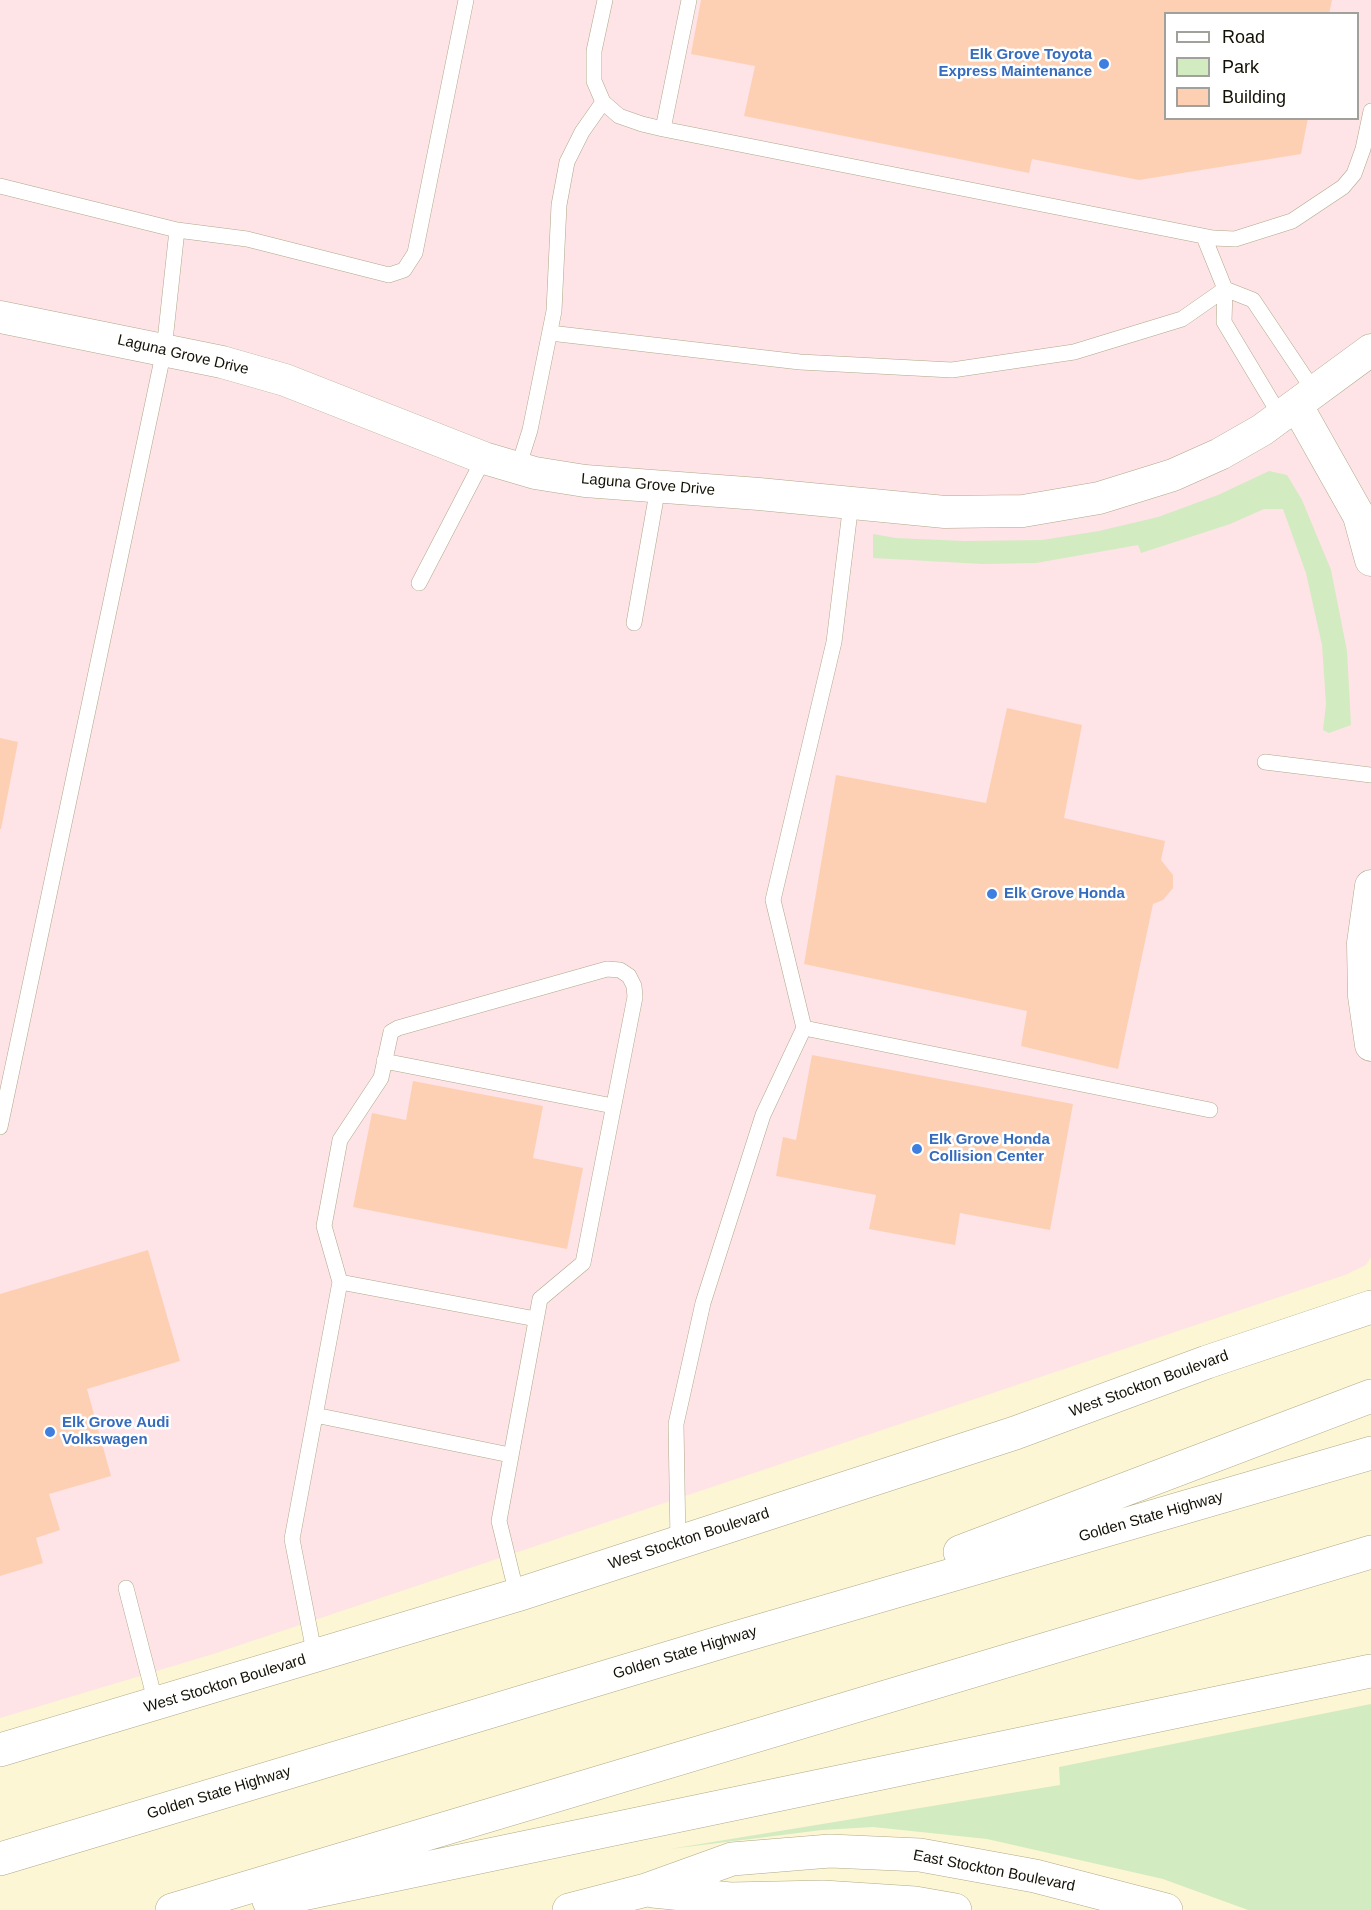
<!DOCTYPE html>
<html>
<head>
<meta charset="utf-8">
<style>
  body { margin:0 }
  #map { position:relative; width:1371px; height:1910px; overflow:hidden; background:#fcf6d4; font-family:Arial,sans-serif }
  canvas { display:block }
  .legend { position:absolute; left:1164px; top:12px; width:195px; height:108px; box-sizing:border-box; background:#fff; border:2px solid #a1a09b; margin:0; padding:8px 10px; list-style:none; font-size:18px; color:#131105 }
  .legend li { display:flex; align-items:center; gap:12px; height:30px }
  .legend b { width:30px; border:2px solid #a1a09b }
</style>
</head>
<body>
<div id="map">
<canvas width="1371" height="1910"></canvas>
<ul class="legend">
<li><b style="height:8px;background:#fff"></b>Road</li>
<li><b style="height:16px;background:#d3ebc1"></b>Park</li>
<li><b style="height:16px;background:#fed0b3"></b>Building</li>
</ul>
</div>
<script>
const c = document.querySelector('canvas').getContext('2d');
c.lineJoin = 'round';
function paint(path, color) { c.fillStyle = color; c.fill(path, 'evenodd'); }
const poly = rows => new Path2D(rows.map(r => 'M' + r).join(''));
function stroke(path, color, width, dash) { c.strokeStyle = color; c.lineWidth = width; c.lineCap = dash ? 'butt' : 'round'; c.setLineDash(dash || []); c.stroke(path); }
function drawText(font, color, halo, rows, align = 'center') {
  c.font = font + ' Arial,sans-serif'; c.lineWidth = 5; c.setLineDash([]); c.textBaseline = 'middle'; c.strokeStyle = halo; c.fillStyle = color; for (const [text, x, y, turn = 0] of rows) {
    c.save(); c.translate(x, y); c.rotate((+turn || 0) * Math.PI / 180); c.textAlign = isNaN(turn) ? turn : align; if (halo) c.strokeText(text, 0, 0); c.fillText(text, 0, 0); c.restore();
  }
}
const commercial = poly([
  [0,0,1371,0,1371,1257,1366,1265,1345,1275,213,1654,0,1718],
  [1166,14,1358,14,1358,118,1166,118]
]);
const green = poly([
  [1269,471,1287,475,1302,500,1331,570,1347,651,1351,725,1329,733,1323,730,1326,704,1322,645,1306,573,1283,509,1264,509,1230,524,1141,553,1138,545,1036,563,983,564,873,558,873,534,896,538,965,541,1042,540,1099,531,1158,517,1218,495],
  [1371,1704,1371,1910,1248,1910,1163,1879,987,1839,873,1827,822,1830,670,1849,1060,1785,1059,1767]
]);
const building = poly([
  [701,0,1332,0,1329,14,1166,14,1166,118,1308,118,1301,154,1139,180,1032,159,1029,173,744,116,755,66,691,54],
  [1007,708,1082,725,1064,818,1165,841,1161,860,1173,875,1173,888,1163,900,1153,904,1118,1069,1021,1046,1027,1011,804,964,836,775,986,803],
  [0,738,18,742,1,829,0,829],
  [812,1055,1073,1104,1050,1230,960,1213,955,1245,869,1229,876,1195,776,1176,783,1137,796,1140],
  [413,1081,543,1106,533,1158,583,1168,567,1249,353,1207,372,1113,406,1120],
  [148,1250,180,1361,87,1389,111,1476,49,1494,60,1530,36,1538,43,1563,0,1576,0,1294]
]);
const service = poly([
  [605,0,594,51,594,81,603,102,619,116,642,124,663,129,1213,238,1235,239,1292,221,1343,187,1354,174,1363,149,1371,111],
  [663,129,689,0],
  [0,186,177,230,164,350,0,1127],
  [177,230,247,239,389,275,404,270,415,253,466,0],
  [550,333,800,362,952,370,1074,352,1182,319,1225,289,1204,237],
  [1281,417,1224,322,1225,289,1253,300,1314,391],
  [518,468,530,430,554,311,559,205,567,162,582,132,603,102],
  [851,503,834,642,773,900,804,1028,1210,1110],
  [419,583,484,458],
  [634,623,658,487],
  [1265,762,1371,775],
  [384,1061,613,1106],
  [340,1282,536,1319],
  [315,1415,510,1455],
  [678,1542,676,1424,703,1303,763,1115,804,1028],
  [126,1588,156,1704],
  [315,1657,292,1539,340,1282,324,1226,340,1140,381,1078,391,1032,398,1028,607,969,620,970,629,976,634,986,635,997,583,1263,540,1299,499,1521,517,1595]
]);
const minor = poly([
  [0,317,222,362,285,380,484,458,535,473,585,481,759,494,945,512,1023,511,1099,498,1173,475,1220,454,1262,430,1371,350],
  [1297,406,1359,516,1371,560],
  [1371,886,1363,943,1364,996,1371,1045]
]);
const tertiary = poly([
  [0,1750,517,1595,1015,1433,1207,1362,1371,1307],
  [653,1891,730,1899,823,1897,915,1903,955,1910],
  [569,1910,646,1890,732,1859,830,1851,920,1855,1035,1876,1166,1910]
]);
const motorway = poly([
  [960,1552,1371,1396],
  [0,1859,735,1638,1371,1453],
  [269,1901,1371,1671],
  [172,1910,1371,1552]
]);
const markers = [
  [1104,64,6,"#3f7fe0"],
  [992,894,6,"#3f7fe0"],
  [917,1149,6,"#3f7fe0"],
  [50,1432,6,"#3f7fe0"]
];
const shopNames = [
  ["Elk Grove Toyota",1092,55,"right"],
  ["Express Maintenance",1092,72,"right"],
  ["Elk Grove Honda",1004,894],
  ["Elk Grove Honda",929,1140],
  ["Collision Center",929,1157],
  ["Elk Grove Audi",62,1423],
  ["Volkswagen",62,1440]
];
const streetNames = [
  ["Laguna Grove Drive",183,355,13],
  ["Laguna Grove Drive",648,485,5],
  ["West Stockton Boulevard",1149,1384,-20],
  ["Golden State Highway",1151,1517,-16],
  ["West Stockton Boulevard",689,1539,-18],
  ["Golden State Highway",685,1653,-17],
  ["West Stockton Boulevard",225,1684,-17],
  ["Golden State Highway",219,1793,-17],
  ["East Stockton Boulevard",994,1871,11]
];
paint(commercial, '#fee3e7');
paint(green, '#d3ebc1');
paint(building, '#fed0b3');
stroke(service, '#afa989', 16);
stroke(minor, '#afa989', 33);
stroke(tertiary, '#afa989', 34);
stroke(motorway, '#afa989', 34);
stroke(service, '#fff', 15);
stroke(minor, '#fff', 32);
stroke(tertiary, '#fff', 33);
stroke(motorway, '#fff', 33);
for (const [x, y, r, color] of markers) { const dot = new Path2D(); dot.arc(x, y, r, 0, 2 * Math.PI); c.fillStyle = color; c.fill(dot); stroke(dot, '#fff', 2); }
drawText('bold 15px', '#366cbe', '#fff', shopNames, 'left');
drawText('15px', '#131105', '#fff', streetNames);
</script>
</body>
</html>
